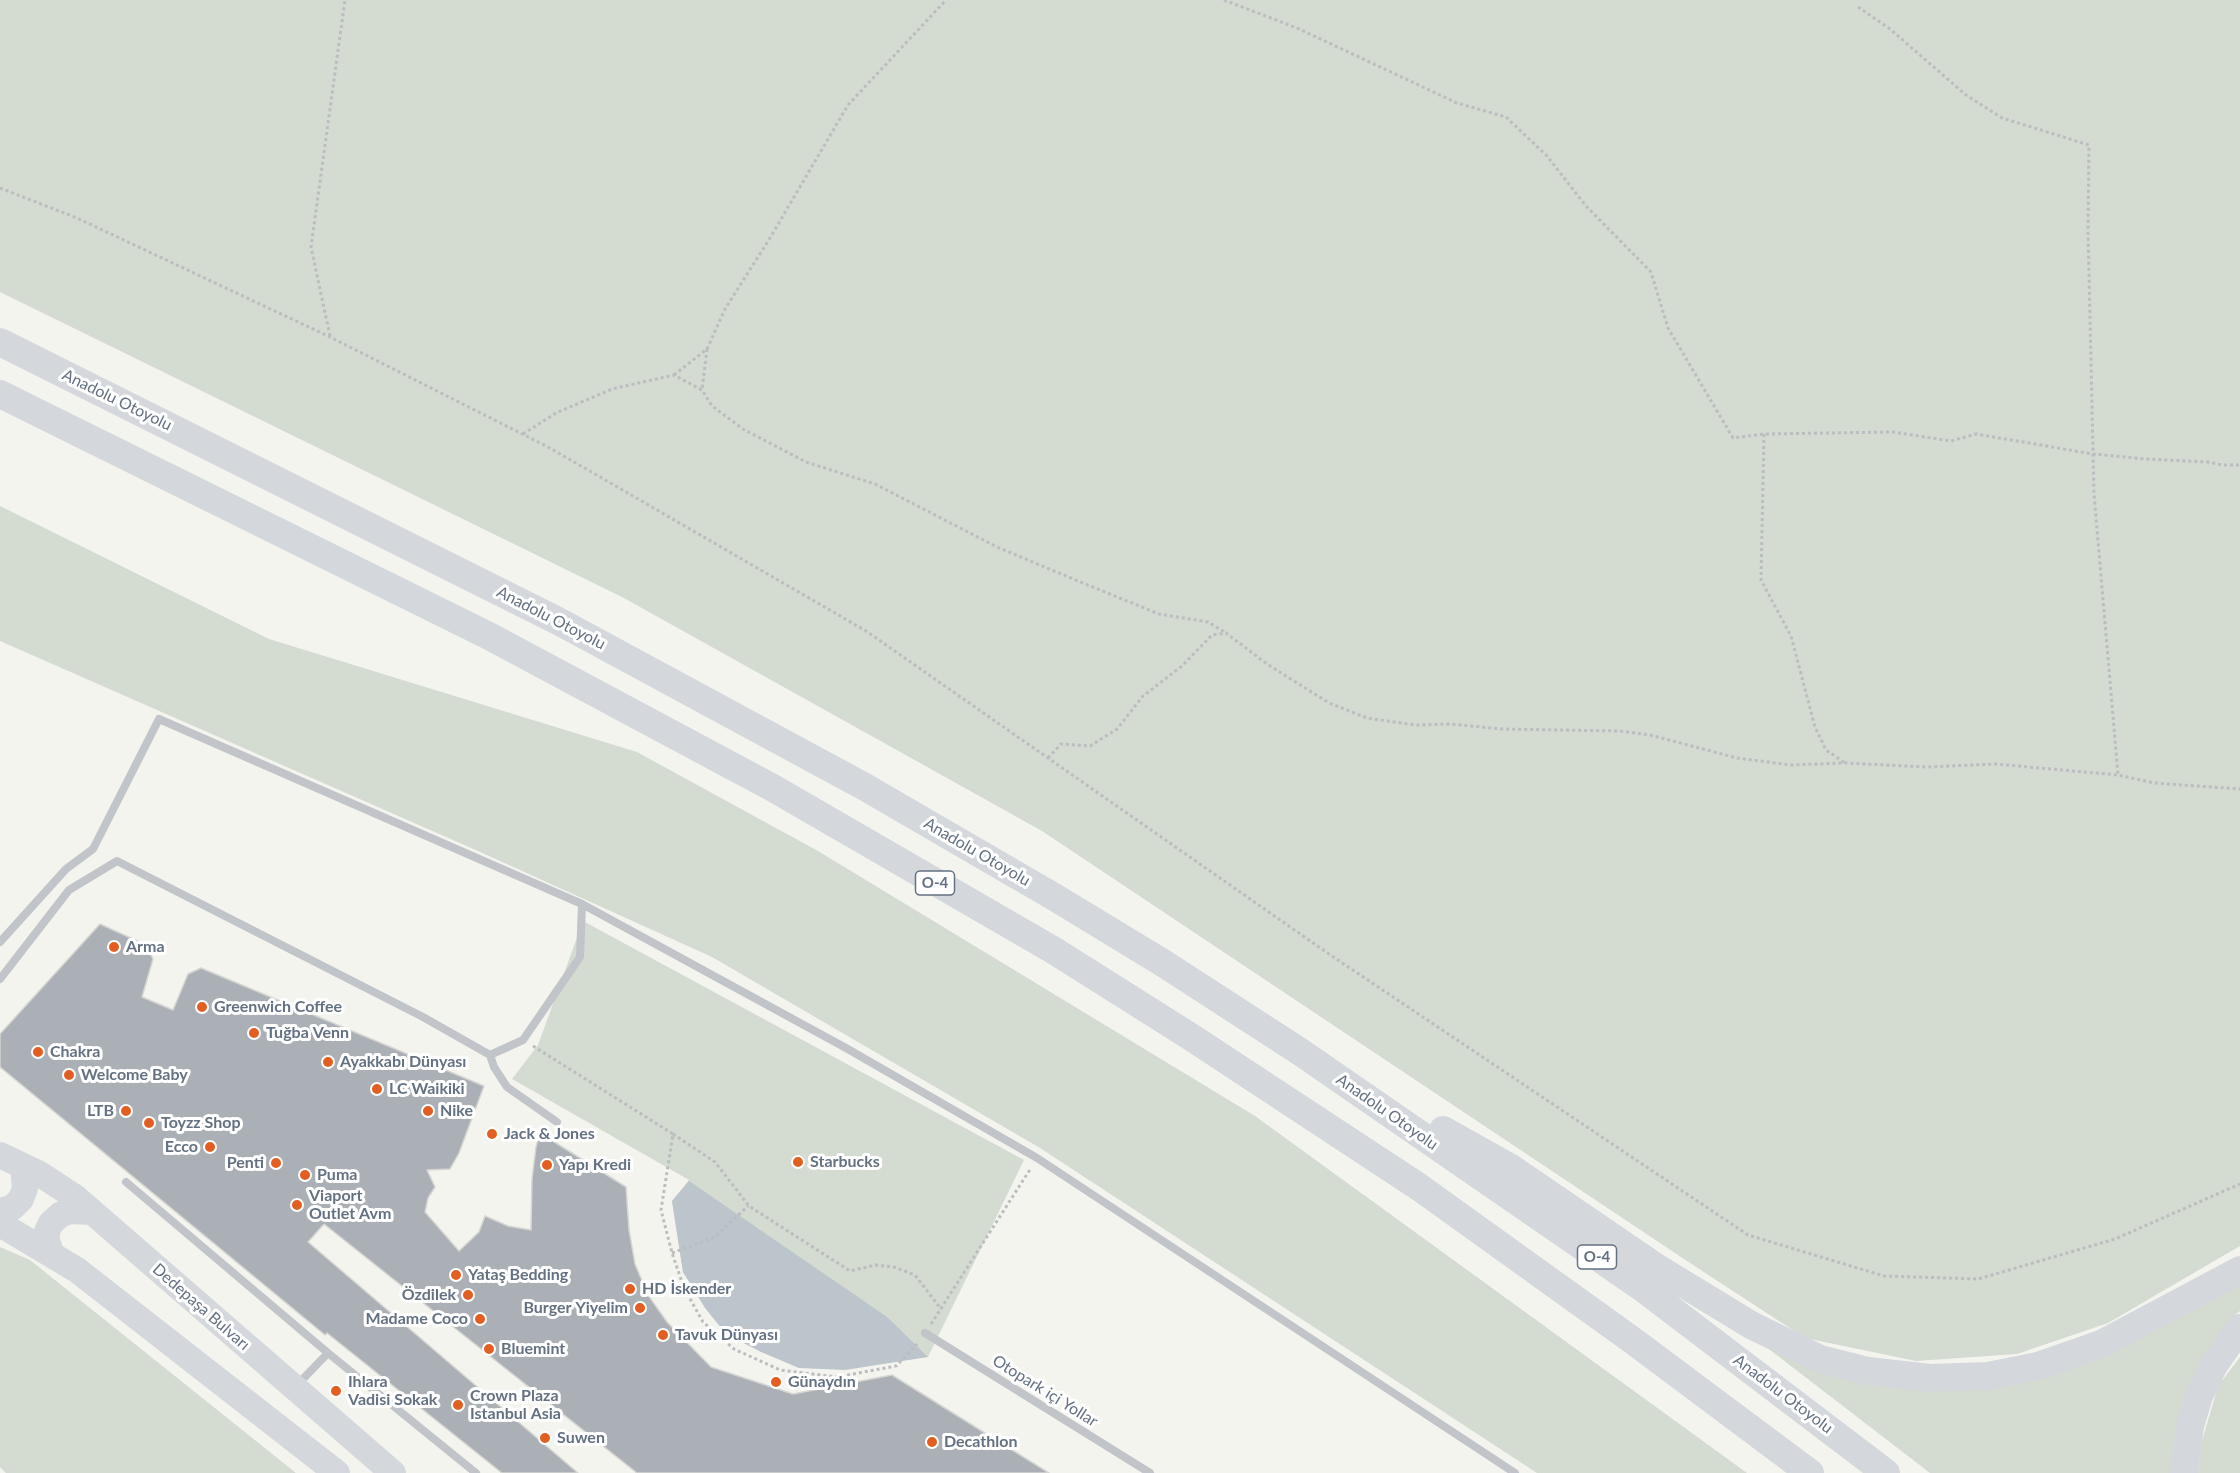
<!DOCTYPE html>
<html>
<head>
<meta charset="utf-8">
<style>
  body { margin:0 }
  canvas { display:block; background:#f4f4ef }
</style>
</head>
<body>
<canvas width="2240" height="1473"></canvas>
<script>
const c = document.querySelector('canvas').getContext('2d');
c.lineJoin = 'round';
function paint(path, color) { c.fillStyle = color; c.fill(path, 'evenodd'); }
const poly = rows => new Path2D(rows.map(r => 'M' + r).join(''));
function stroke(path, color, width, dash) { c.strokeStyle = color; c.lineWidth = width; c.lineCap = dash ? 'butt' : 'round'; c.setLineDash(dash || []); c.stroke(path); }
function drawText(font, color, halo, rows, align = 'center') {
  c.font = font + ' Lato,sans-serif'; c.lineWidth = 6; c.setLineDash([]); c.textBaseline = 'middle'; c.strokeStyle = halo; c.fillStyle = color; for (const [text, x, y, turn = 0] of rows) {
    c.save(); c.translate(x, y); c.rotate((+turn || 0) * Math.PI / 180); c.textAlign = isNaN(turn) ? turn : align; if (halo) c.strokeText(text, 0, 0); c.fillText(text, 0, 0); c.restore();
  }
}
const green = poly([
  [0,0,2240,0,2240,1246,2108,1323,2017,1354,1916,1361,1805,1338,1690,1263,1042,831,622,597,0,292],
  [0,506,269,639,637,752,818,851,1255,1116,1747,1473,1537,1473,1040,1148,712,957,478,851,0,641],
  [583,921,1024,1160,928,1357,799,1368,726,1334,683,1272,672,1201,689,1180,512,1079,538,1045],
  [0,1247,30,1260,296,1473,6,1473,0,1467],
  [2240,1283,2240,1311,2234,1316,2175,1473,1930,1473,1748,1333,1946,1387],
  [2240,1357,2240,1473,2198,1473,2202,1441,2218,1386]
]);
const water = poly([
  [689,1181,887,1317,928,1357,845,1370,799,1368,761,1352,726,1334,705,1308,683,1272,672,1201]
]);
const building = poly([
  [100,924,146,945,153,959,142,997,173,1010,188,974,201,968,484,1086,459,1153,450,1169,427,1170,435,1187,428,1198,425,1212,459,1251,479,1232,485,1216,508,1226,531,1230,532,1179,536,1147,540,1133,626,1187,629,1230,635,1264,648,1295,667,1322,711,1367,793,1394,892,1375,1049,1473,637,1473,324,1224,308,1242,578,1473,502,1473,327,1333,325,1335,0,1067,0,1034,100,924]
]);
const path = poly([
  [1224,0,1297,28,1457,103,1506,117,1547,156,1586,206,1651,272,1668,328,1733,438,1764,434,1893,432,1951,441,1976,434,2093,454,2146,459,2208,462,2222,465,2240,465],
  [1858,7,1890,29,1966,95,2002,118,2089,145,2088,230,2094,494,2118,775],
  [0,188,77,218,330,337,550,448,866,631,1326,952,1748,1235,1884,1276,1978,1279,2115,1239,2240,1184],
  [330,336,311,247,345,0],
  [707,349,725,309,770,238,848,105,946,0],
  [674,375,707,349,702,390],
  [523,434,556,413,612,389,674,375,702,390,712,406,743,429,806,462,875,484,997,547,1078,581,1159,614,1208,622,1226,633],
  [1764,434,1761,580,1791,636,1815,727,1826,750,1845,763],
  [1048,758,1061,744,1090,746,1117,729,1143,696,1182,666,1212,635,1226,633,1267,664,1329,703,1367,718,1415,725,1451,724,1501,729,1620,731,1650,735,1737,758,1791,765,1845,763,1927,767,1995,764,2118,775,2154,783,2240,789],
  [533,1046,673,1134,661,1210,672,1253,684,1288,703,1322,734,1349,780,1370,837,1377,896,1366,917,1344],
  [673,1134,715,1162,749,1206,850,1271,876,1265,894,1267,915,1275,941,1309],
  [672,1253,715,1237,748,1206],
  [931,1324,1031,1168]
]);
const service = poly([
  [0,942,66,869,93,849,159,719,582,904,846,1048,1037,1158,1515,1473],
  [0,979,69,890,117,861,423,1017,490,1055,523,1040,580,957,582,904],
  [490,1055,494,1067,507,1087,557,1122],
  [126,1182,328,1353],
  [925,1333,1150,1473],
  [297,1385,328,1353,476,1473]
]);
const primary = poly([
  [0,1155,40,1174,75,1197,393,1473],
  [0,1211,13,1207,21,1199,25,1188,23,1166],
  [0,1224,77,1270,337,1473],
  [52,1255,47,1241,47,1231,51,1223,60,1215,69,1211,92,1212]
]);
const motorway = poly([
  [0,342,560,622,865,787,1056,898,1163,963,1299,1051,1644,1289,1886,1473],
  [0,394,489,636,773,788,1053,950,1191,1037,1419,1187,1632,1340,1810,1473],
  [1443,1130,1511,1168,1659,1269,1751,1325,1820,1359,1868,1371,1930,1378,1988,1376,2038,1366,2101,1344,2240,1270],
  [2184,1473,2190,1426,2199,1396,2214,1365,2240,1328]
]);
const markers = [
  [114,947,6,"#e35f21"],
  [202,1007,6,"#e35f21"],
  [254,1033,6,"#e35f21"],
  [38,1052,6,"#e35f21"],
  [328,1062,6,"#e35f21"],
  [69,1075,6,"#e35f21"],
  [377,1089,6,"#e35f21"],
  [126,1111,6,"#e35f21"],
  [428,1111,6,"#e35f21"],
  [149,1123,6,"#e35f21"],
  [492,1134,6,"#e35f21"],
  [210,1147,6,"#e35f21"],
  [798,1162,6,"#e35f21"],
  [276,1163,6,"#e35f21"],
  [547,1165,6,"#e35f21"],
  [305,1175,6,"#e35f21"],
  [297,1205,6,"#e35f21"],
  [456,1275,6,"#e35f21"],
  [630,1289,6,"#e35f21"],
  [468,1295,6,"#e35f21"],
  [640,1308,6,"#e35f21"],
  [480,1319,6,"#e35f21"],
  [663,1335,6,"#e35f21"],
  [489,1349,6,"#e35f21"],
  [776,1382,6,"#e35f21"],
  [336,1391,6,"#e35f21"],
  [458,1405,6,"#e35f21"],
  [545,1438,6,"#e35f21"],
  [932,1442,6,"#e35f21"]
];
const shields = [
  [935,883,39],
  [1597,1257,39]
];
const shieldNames = [
  ["O-4",935,883],
  ["O-4",1597,1257]
];
const streetNames = [
  ["Anadolu Otoyolu",117,400,26],
  ["Anadolu Otoyolu",551,618,27],
  ["Anadolu Otoyolu",977,852,30],
  ["Anadolu Otoyolu",1387,1112,35],
  ["Dedepaşa Bulvarı",201,1307,41],
  ["Otopark içi Yollar",1045,1391,32],
  ["Anadolu Otoyolu",1783,1394,37]
];
const poiNames = [
  ["Arma",126,947],
  ["Greenwich Coffee",214,1007],
  ["Tuğba Venn",266,1033],
  ["Chakra",50,1052],
  ["Ayakkabı Dünyası",340,1062],
  ["Welcome Baby",81,1075],
  ["LC Waikiki",389,1089],
  ["LTB",114,1111,"right"],
  ["Nike",440,1111],
  ["Toyzz Shop",161,1123],
  ["Jack & Jones",504,1134],
  ["Ecco",198,1147,"right"],
  ["Starbucks",810,1162],
  ["Penti",264,1163,"right"],
  ["Yapı Kredi",559,1165],
  ["Puma",317,1175],
  ["Viaport",309,1196],
  ["Outlet Avm",309,1214],
  ["Yataş Bedding",468,1275],
  ["HD İskender",642,1289],
  ["Özdilek",456,1295,"right"],
  ["Burger Yiyelim",628,1308,"right"],
  ["Madame Coco",468,1319,"right"],
  ["Tavuk Dünyası",675,1335],
  ["Bluemint",501,1349],
  ["Ihlara",348,1382],
  ["Vadisi Sokak",348,1400],
  ["Günaydın",788,1382],
  ["Crown Plaza",470,1396],
  ["Istanbul Asia",470,1414],
  ["Suwen",557,1438],
  ["Decathlon",944,1442]
];
paint(green, '#d4dbd1');
paint(water, '#bcc5cb');
paint(building, '#aab0b6');
stroke(building, '#d5d5d2', 1.5);
stroke(path, '#bbbdbf', 3, [3, 3]);
stroke(service, '#c1c4c8', 8);
stroke(primary, '#d4d8dc', 26);
stroke(motorway, '#d4d8dc', 28);
for (const [x, y, r, color] of markers) { const dot = new Path2D(); dot.arc(x, y, r, 0, 2 * Math.PI); c.fillStyle = color; c.fill(dot); stroke(dot, '#fff', 2); }
for (const [x, y, w] of shields) { const box = new Path2D(); box.roundRect(x - w / 2, y - 12, w, 24, 4.5); c.fillStyle = '#fff'; c.fill(box); stroke(box, '#637181', 1.5); }
drawText('bold 15px', '#637181', null, shieldNames);
drawText('16px', '#637181', '#fff', streetNames);
drawText('bold 16px', '#637181', '#fff', poiNames, 'left');
</script>
</body>
</html>
